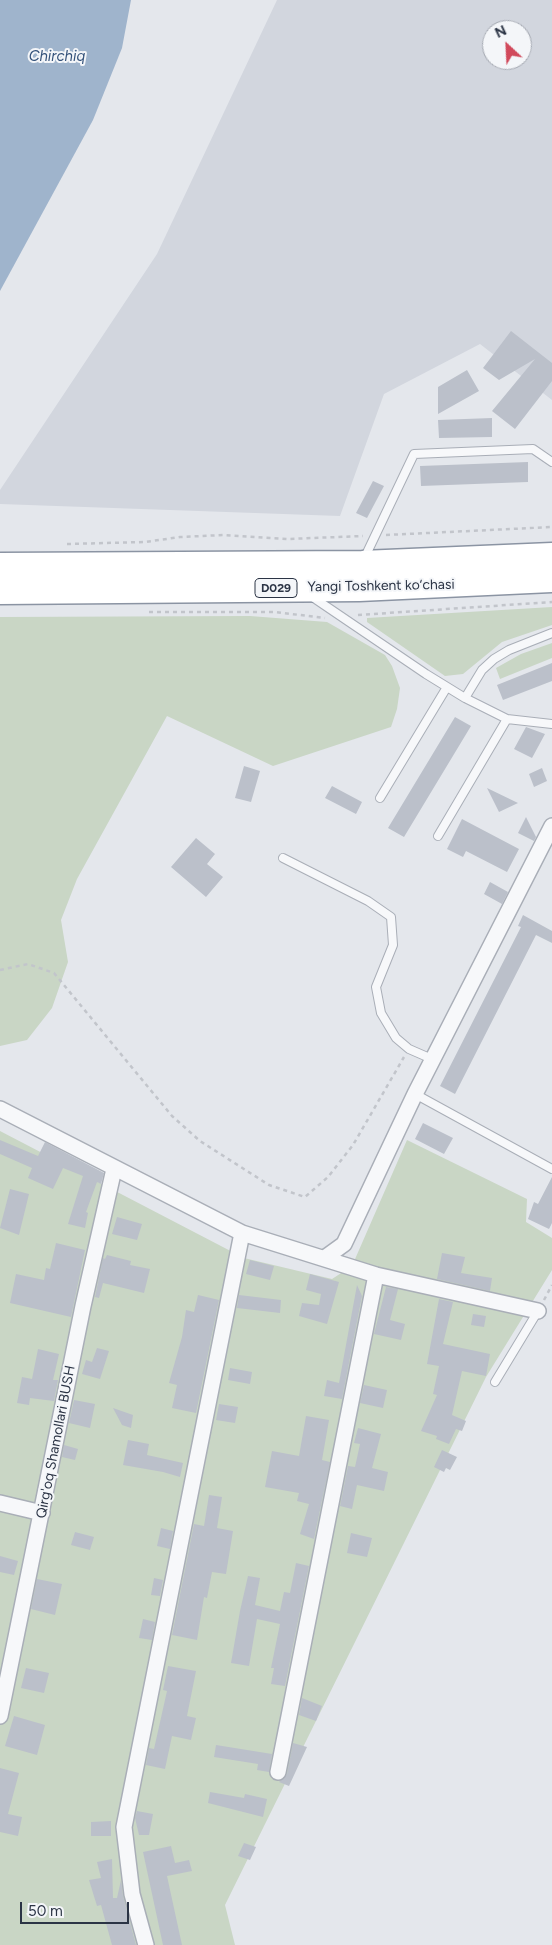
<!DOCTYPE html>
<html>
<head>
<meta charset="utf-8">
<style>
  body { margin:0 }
  #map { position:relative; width:552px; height:1945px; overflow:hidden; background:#e4e7ec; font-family:Figtree,sans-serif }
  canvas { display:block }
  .north { position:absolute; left:482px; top:20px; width:50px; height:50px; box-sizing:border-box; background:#f4f6f9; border:1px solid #a4a8b1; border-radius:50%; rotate:335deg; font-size:14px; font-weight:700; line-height:20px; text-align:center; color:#2b3445 }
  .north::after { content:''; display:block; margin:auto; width:18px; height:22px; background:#d1495b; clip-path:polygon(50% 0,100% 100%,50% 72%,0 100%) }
  .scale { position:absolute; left:20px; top:1902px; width:109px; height:22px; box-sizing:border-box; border:2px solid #2b3445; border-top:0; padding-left:6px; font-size:15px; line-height:18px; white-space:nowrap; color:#2b3445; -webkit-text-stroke:4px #f4f6f9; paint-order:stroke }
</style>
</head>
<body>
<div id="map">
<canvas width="552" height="1945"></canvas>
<div class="north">N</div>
<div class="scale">50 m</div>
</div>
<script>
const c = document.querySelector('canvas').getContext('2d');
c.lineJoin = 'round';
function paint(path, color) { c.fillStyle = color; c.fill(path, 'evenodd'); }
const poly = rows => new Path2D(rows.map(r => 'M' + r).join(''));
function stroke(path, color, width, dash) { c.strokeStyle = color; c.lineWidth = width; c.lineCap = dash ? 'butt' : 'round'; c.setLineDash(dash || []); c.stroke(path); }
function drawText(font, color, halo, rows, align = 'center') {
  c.font = font + ' Figtree,sans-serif'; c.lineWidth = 4; c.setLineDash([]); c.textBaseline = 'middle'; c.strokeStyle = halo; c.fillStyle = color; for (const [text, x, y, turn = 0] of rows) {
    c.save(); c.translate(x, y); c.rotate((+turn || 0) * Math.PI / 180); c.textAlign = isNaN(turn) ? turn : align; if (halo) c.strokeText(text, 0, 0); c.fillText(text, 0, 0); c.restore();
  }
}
const built = poly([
  [277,0,552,0,552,400,480,344,384,394,340,516,0,504,0,490,157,254],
  [492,30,522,30,522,60,492,60]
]);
const green = poly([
  [552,607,552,625,502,642,463,674,445,676,367,622,367,618],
  [250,616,327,622,385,655,392,666,400,688,397,709,391,727,273,766,167,716,77,879,61,920,68,962,52,1008,27,1040,0,1046,0,617],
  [552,643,552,658,500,679,496,668,521,654],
  [0,1131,244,1258,332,1279,352,1266,407,1140,527,1199,526,1222,552,1238,552,1270,486,1377,225,1905,235,1945,0,1945]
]);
const water = poly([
  [0,0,131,0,122,48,93,120,0,291]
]);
const building = poly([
  [511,331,552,363,552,381,515,429,492,411,535,359,499,380,483,368],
  [467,370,479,391,438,414,438,387],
  [492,418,492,437,439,438,438,420],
  [528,462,528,482,421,486,420,466],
  [373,481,384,486,367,518,356,513],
  [552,663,552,681,503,700,497,685],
  [455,717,471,726,404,837,388,828],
  [526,727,545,734,532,758,514,749],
  [244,766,260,771,251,802,235,798],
  [542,768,547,781,534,787,529,774],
  [332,786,362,802,356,814,325,798],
  [487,788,518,803,499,812],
  [526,817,536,837,534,841,518,833],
  [462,819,519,849,507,872,466,851,463,857,447,849],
  [196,838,215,854,207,864,223,877,206,897,171,867],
  [490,882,508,892,502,904,484,894],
  [523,915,552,931,552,943,536,935,455,1094,440,1086,521,927,518,926],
  [423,1123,453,1138,444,1154,415,1139],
  [0,1140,38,1156,45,1142,104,1173,101,1184,97,1182,86,1212,88,1213,85,1228,68,1224,83,1176,63,1168,53,1189,28,1178,32,1168,0,1154],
  [552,1177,552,1223,549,1229,528,1219,534,1202,538,1204],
  [10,1189,29,1194,19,1235,0,1228],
  [117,1217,142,1224,137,1240,112,1234],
  [56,1243,85,1250,71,1317,10,1303,16,1274,44,1280,46,1268,50,1269],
  [442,1253,465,1257,461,1273,492,1278,490,1291,437,1279],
  [107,1255,131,1261,130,1265,150,1269,144,1293,103,1283,99,1298,95,1297,103,1258,105,1259],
  [250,1260,274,1266,270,1280,246,1274],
  [310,1274,339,1282,327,1324,299,1316,302,1303,319,1305,321,1294,306,1290],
  [357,1285,362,1296,342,1399,324,1396,327,1380,339,1383],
  [386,1287,398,1289,390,1320,405,1324,401,1340,374,1334],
  [198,1295,219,1300,196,1413,172,1408,177,1385,169,1383,182,1337,186,1310,194,1312],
  [239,1295,281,1300,280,1313,237,1308],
  [439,1299,453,1302,443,1344,490,1354,486,1376,462,1371,452,1415,466,1421,462,1431,456,1429,449,1444,436,1439,437,1436,421,1431,437,1395,433,1394,439,1366,427,1364],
  [473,1314,486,1316,484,1327,471,1325],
  [97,1348,109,1351,100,1379,82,1374,86,1360,92,1362],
  [38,1349,59,1354,53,1380,58,1380,54,1401,30,1398,29,1405,17,1403,22,1377,32,1379],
  [230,1368,252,1372,250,1384,228,1380],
  [364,1385,387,1390,383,1408,360,1403],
  [74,1400,95,1404,90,1428,69,1423],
  [219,1404,238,1407,235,1423,216,1420],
  [113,1408,133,1415,131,1428,122,1425],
  [306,1416,329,1420,322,1460,330,1462,314,1539,300,1534,309,1504,297,1501,299,1493,265,1487,272,1451,299,1456],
  [358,1428,381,1434,372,1468,388,1472,384,1491,357,1485,352,1509,340,1506,348,1466,355,1467,360,1444,354,1443],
  [128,1440,149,1444,147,1455,183,1463,180,1477,163,1472,123,1465],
  [64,1445,78,1449,75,1460,62,1457],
  [442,1450,457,1457,450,1470,446,1468,444,1472,434,1467],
  [209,1495,222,1497,217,1528,233,1531,226,1574,212,1572,207,1598,204,1597,197,1640,172,1635,194,1524,204,1526],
  [161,1528,173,1531,170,1549,157,1546],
  [75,1532,94,1537,90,1550,71,1545],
  [351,1533,372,1538,367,1557,347,1553],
  [0,1556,18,1561,14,1575,0,1572],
  [296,1563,309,1566,285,1686,271,1684,274,1668,271,1668,280,1624,257,1619,249,1666,231,1663,240,1611,248,1576,260,1578,255,1605,280,1611,284,1592,290,1593],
  [154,1578,163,1580,160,1596,151,1595],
  [37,1579,62,1584,55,1615,31,1609],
  [143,1619,155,1622,152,1640,139,1638],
  [168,1666,196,1671,187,1716,196,1718,191,1740,172,1736,165,1769,146,1765,149,1748,154,1749,167,1691,163,1690],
  [26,1668,49,1673,44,1693,21,1688],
  [302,1698,322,1706,316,1721,299,1715],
  [14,1716,45,1725,37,1755,5,1746],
  [293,1743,307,1747,289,1786,279,1782,287,1774],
  [216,1745,272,1754,269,1772,257,1770,258,1764,214,1757],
  [0,1768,19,1773,8,1814,22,1817,18,1836,0,1832],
  [210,1792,244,1798,245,1794,267,1799,263,1817,208,1803],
  [137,1811,153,1814,149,1835,139,1835,135,1818],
  [111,1821,111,1836,91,1836,91,1822],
  [244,1843,256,1847,250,1860,238,1856],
  [171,1846,175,1863,189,1860,192,1871,167,1876,182,1945,163,1945,143,1852],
  [112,1859,113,1898,117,1898,121,1880,123,1896,136,1945,112,1945,101,1905,97,1906,89,1880,101,1878,97,1862]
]);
const path = poly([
  [386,535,552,527],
  [67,544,145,542,180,537,223,535,288,539,363,536],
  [149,612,275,612,325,618],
  [358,615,552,602],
  [0,970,28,964,54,973,172,1116,200,1141,269,1185,305,1197,328,1177,353,1145,404,1057],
  [544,1300,552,1285]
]);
const lane = poly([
  [364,559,414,454,533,449,552,462],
  [311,596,426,674,465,698,482,670,494,659,509,650,552,633],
  [507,719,552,724],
  [380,798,447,687],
  [438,836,507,719,465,698],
  [283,858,368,901,391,917,393,945,376,987,381,1013,396,1038,409,1049,432,1059],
  [415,1094,552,1169],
  [495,1382,538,1311]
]);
const street = poly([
  [0,1109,242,1233,376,1275,538,1311],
  [326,1257,344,1244,415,1094,552,826],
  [0,1503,42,1513],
  [0,1716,83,1306,114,1169],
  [278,1772,376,1275],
  [146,1945,132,1894,124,1827,242,1233]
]);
const highway = poly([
  [0,566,362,564,552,556],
  [0,591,359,588,552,579]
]);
const shields = [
  [276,588,42]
];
const shieldNames = [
  ["D029",276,588]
];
const streetNames = [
  ["Yangi Toshkent ko‘chasi",381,586,-1],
  ["Qirg'oq Shamollari BUSH",56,1442,-79]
];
const waterNames = [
  ["Chirchiq",57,57]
];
paint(built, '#d2d6de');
paint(green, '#c9d6c5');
paint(water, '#9fb4cc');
paint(building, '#bbc0ca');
stroke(lane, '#a9aeb7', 10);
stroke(street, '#a9aeb7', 18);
stroke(highway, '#8b94a3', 29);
stroke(path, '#c2c5cb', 2.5, [4, 4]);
stroke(lane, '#f7f8fa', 8);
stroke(street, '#f7f8fa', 15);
stroke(highway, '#fff', 26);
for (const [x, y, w] of shields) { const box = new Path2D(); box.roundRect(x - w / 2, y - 9.5, w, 19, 4); c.fillStyle = '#f4f6f9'; c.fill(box); stroke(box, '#2b3445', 1); }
drawText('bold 12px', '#2b3445', null, shieldNames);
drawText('14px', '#2b3445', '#f4f6f9', streetNames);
drawText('italic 15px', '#34527a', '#f4f6f9', waterNames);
</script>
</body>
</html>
